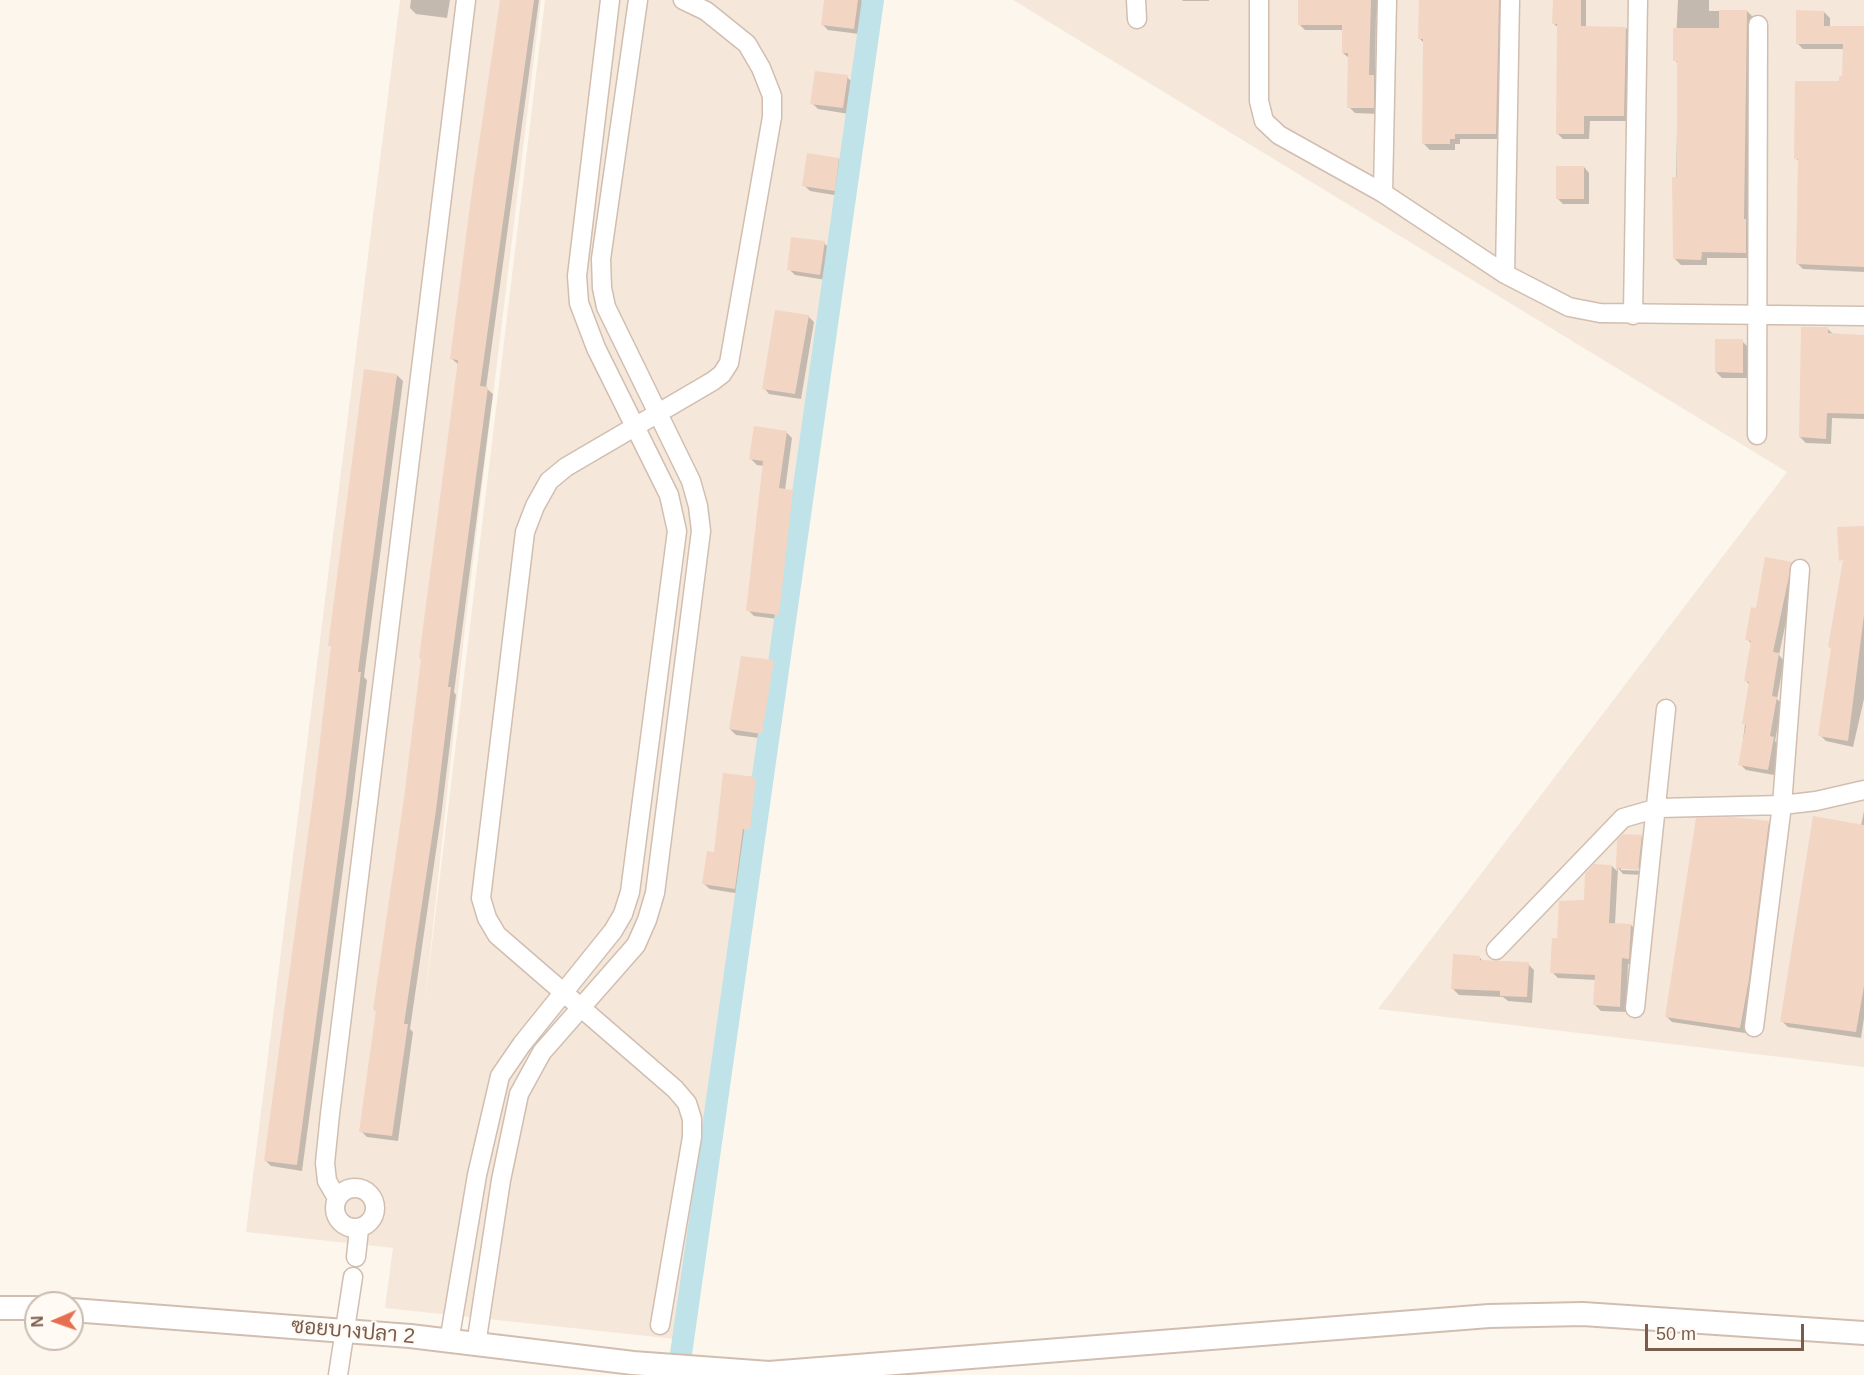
<!DOCTYPE html>
<html>
<head>
<meta charset="utf-8">
<style>
  body { margin:0 }
  #map { position:relative; width:1864px; height:1375px; overflow:hidden; background:#fdf6ec; font-family:Helvetica,sans-serif }
  canvas { display:block }
  .north { position:absolute; left:24px; top:1291px; width:60px; height:60px; box-sizing:border-box; background:#fffaf3; border:2px solid #cabbb1; border-radius:50%; rotate:268deg; font-size:16px; font-weight:700; line-height:24px; text-align:center; color:#7a5c4d }
  .north::after { content:''; display:block; margin:auto; width:21px; height:27px; background:#e76f51; clip-path:polygon(50% 0,100% 100%,50% 72%,0 100%) }
  .scale { position:absolute; left:1645px; top:1324px; width:159px; height:27px; box-sizing:border-box; border:3px solid #7a5c4d; border-top:0; padding-left:8px; font-size:18px; line-height:21px; white-space:nowrap; color:#7a5c4d; -webkit-text-stroke:4px #fffaf3; paint-order:stroke }
</style>
</head>
<body>
<div id="map">
<canvas width="1864" height="1375"></canvas>
<div class="north">N</div>
<div class="scale">50 m</div>
</div>
<script>
const c = document.querySelector('canvas').getContext('2d');
c.lineJoin = 'round';
function paint(path, color) { c.fillStyle = color; c.fill(path, 'evenodd'); }
const poly = rows => new Path2D(rows.map(r => 'M' + r).join(''));
function stroke(path, color, width, dash) { c.strokeStyle = color; c.lineWidth = width; c.lineCap = dash ? 'butt' : 'round'; c.setLineDash(dash || []); c.stroke(path); }
function drawText(font, color, halo, rows, align = 'center') {
  c.font = font + ' Helvetica,Sarabun,sans-serif'; c.lineWidth = 4.5; c.setLineDash([]); c.textBaseline = 'middle'; c.strokeStyle = halo; c.fillStyle = color; for (const [text, x, y, turn = 0] of rows) {
    c.save(); c.translate(x, y); c.rotate((+turn || 0) * Math.PI / 180); c.textAlign = isNaN(turn) ? turn : align; if (halo) c.strokeText(text, 0, 0); c.fillText(text, 0, 0); c.restore();
  }
}
const residential = poly([
  [400,0,541,0,464,636,425,1001,545,0,882,0,684,1340,385,1308,393,1248,246,1232],
  [1013,0,1864,0,1864,1067,1378,1009,1787,472]
]);
const shadow = poly([
  [411,0,450,0,447,18,416,14,410,8],
  [501,0,539,0,486,388,493,394,454,692,456,695,441,817,410,1029,413,1032,398,1141,367,1137,361,1131,377,1012,374,1009,406,798,459,365,452,359,472,198],
  [825,0,861,0,864,3,859,34,828,30,822,24],
  [1182,0,1209,0,1209,1,1183,1],
  [1299,0,1382,0,1381,16,1376,15,1375,78,1380,83,1379,114,1355,113,1349,107,1349,58,1343,53,1344,30,1305,30,1299,24],
  [1421,0,1505,0,1502,139,1460,139,1460,144,1455,144,1455,150,1430,150,1424,144,1424,43,1419,38],
  [1554,0,1586,0,1586,28,1626,28,1632,34,1630,121,1590,121,1589,139,1563,139,1557,133,1559,28,1554,24],
  [1678,0,1709,0,1709,11,1747,11,1753,17,1749,224,1752,258,1707,258,1707,265,1681,265,1675,259,1678,64,1675,60],
  [1824,12,1830,18,1830,27,1864,27,1864,272,1803,269,1797,263,1799,162,1796,158,1844,78,1844,49,1803,49,1797,43],
  [847,77,853,83,849,114,818,109,812,103],
  [839,159,845,165,840,196,810,191,804,185],
  [1584,167,1589,173,1589,204,1563,204,1557,198],
  [824,243,830,249,826,280,795,275,789,269],
  [808,316,814,322,801,399,769,394,764,388],
  [1827,328,1833,334,1864,336,1864,419,1832,418,1831,444,1806,443,1800,437],
  [1742,341,1748,347,1748,378,1722,378,1716,372],
  [397,375,403,381,364,677,367,680,352,802,302,1171,271,1166,265,1160,316,783,332,647,330,645],
  [786,432,792,438,785,490,792,491,798,497,785,620,754,616,748,610,764,466,757,465,751,459],
  [1791,563,1797,569,1779,655,1784,661,1777,699,1782,704,1775,741,1779,744,1774,775,1746,770,1740,764,1750,685,1745,680,1752,644,1747,639,1758,610],
  [1864,569,1864,699,1853,747,1826,741,1820,735],
  [773,662,779,668,767,739,736,735,730,729],
  [725,775,756,779,762,785,755,835,749,834,741,894,710,889,704,884,715,854],
  [1864,811,1864,1018,1861,1038,1788,1027,1782,1021,1861,826],
  [1768,823,1774,829,1745,1033,1672,1022,1666,1016],
  [1641,836,1647,842,1644,868,1621,867,1621,870,1644,871,1644,875,1623,874,1618,868,1615,924,1631,925,1637,931,1634,964,1628,964,1626,1012,1601,1011,1595,1005,1596,980,1558,978,1552,972,1559,939,1612,866,1617,871,1618,841],
  [1479,957,1484,962,1528,964,1534,970,1532,1003,1508,1001,1503,997,1459,995,1453,989]
]);
const canal = poly([
  [678,1375,873,0]
]);
const building = poly([
  [500,0,534,0,480,386,488,387,448,687,451,687,436,810,404,1024,408,1024,392,1136,359,1132,376,1010,373,1010,404,798,421,659,419,658,458,360,450,359,471,198],
  [824,0,858,0,854,29,821,25],
  [1298,0,1371,0,1369,75,1374,75,1374,108,1347,108,1348,53,1342,53,1342,25,1298,25],
  [1419,0,1499,0,1496,134,1455,134,1455,139,1450,139,1450,144,1422,144,1423,39,1418,39],
  [1553,0,1581,0,1581,26,1626,27,1624,116,1584,116,1584,134,1556,134,1557,24,1552,24],
  [1719,10,1747,10,1744,219,1746,219,1746,253,1702,252,1701,260,1673,259,1672,177,1677,177,1677,61,1673,61,1673,28,1719,28],
  [1796,10,1824,11,1824,26,1864,26,1864,267,1796,264,1798,159,1794,159,1795,81,1839,81,1839,76,1842,76,1843,44,1796,44],
  [815,71,848,75,843,108,810,104],
  [807,153,839,158,835,191,802,186],
  [1556,166,1584,166,1584,199,1556,199],
  [791,237,825,241,820,275,787,270],
  [775,310,809,315,795,394,762,389],
  [1801,327,1828,327,1828,333,1864,335,1864,414,1827,413,1826,439,1799,437],
  [1715,339,1743,339,1743,373,1715,372],
  [364,369,397,374,358,672,361,672,346,795,297,1165,264,1161,315,783,331,646,328,646],
  [754,426,787,431,779,488,793,490,779,615,746,611,763,461,749,459],
  [1864,526,1864,615,1848,741,1818,736,1831,648,1828,647,1843,560,1839,561,1837,527],
  [1765,557,1792,562,1773,652,1779,653,1772,696,1777,697,1770,736,1774,737,1768,770,1738,765,1746,725,1742,724,1749,682,1744,681,1751,641,1745,640,1751,607,1756,608],
  [741,656,774,660,762,734,729,729],
  [723,773,756,777,750,830,743,829,735,889,702,884,707,851,714,852],
  [1813,816,1864,825,1864,986,1856,1032,1780,1022],
  [1732,817,1769,821,1749,979,1740,1028,1665,1017,1696,818],
  [1623,834,1642,835,1638,870,1616,868,1617,840],
  [1594,864,1612,865,1609,923,1631,924,1629,959,1622,958,1620,1007,1593,1005,1595,975,1550,973,1552,938,1557,938,1559,901,1584,900,1585,874],
  [1453,954,1480,956,1480,960,1529,962,1527,997,1500,996,1500,991,1451,989]
]);
const minor = poly([
  [1136,0,1137,19],
  [1259,0,1259,101,1264,121,1279,135,1383,193,1505,274,1569,307,1600,313,1864,316],
  [1383,193,1387,0],
  [1505,274,1510,0],
  [1633,315,1638,0],
  [1757,435,1758,25],
  [1496,950,1623,818,1658,808,1782,805,1816,801,1864,790],
  [1635,1008,1666,709],
  [1754,1027,1782,805,1800,569],
  '335 1208a20 20 0 1 1 40 0a20 20 0 1 1-40 0Z',
  [337,1198,327,1181,325,1163,330,1114,466,0],
  [356,1257,359,1229],
  [660,1325,692,1137,692,1119,687,1103,675,1089,497,935,487,918,481,898,525,532,535,506,549,481,566,467,713,381,722,374,729,363,772,117,772,96,761,68,747,44,706,11,683,0],
  [449,1342,477,1175,500,1076,522,1044,613,931,623,914,630,892,677,531,669,495,596,348,579,303,577,276,610,0],
  [476,1345,501,1180,519,1094,542,1052,636,945,647,920,655,893,701,531,698,506,691,481,606,307,602,288,601,259,638,0],
  [338,1375,353,1277]
]);
const tertiary = poly([
  [0,1308,36,1308],
  [72,1310,410,1336,633,1363,769,1373,1489,1316,1583,1314,1864,1333]
]);
const streetNames = [
  ["ซอยบางปลา 2",353,1332,5]
];
paint(residential, '#f5e8da');
paint(shadow, '#0003');
stroke(canal, '#bfe3e8', 22);
paint(building, '#f3d5c3');
stroke(minor, '#d1beb0', 21);
stroke(tertiary, '#d1beb0', 26);
stroke(minor, '#fff', 18);
stroke(tertiary, '#fff', 22);
drawText('21px', '#7a5c4d', '#fffaf3', streetNames);
</script>
</body>
</html>
